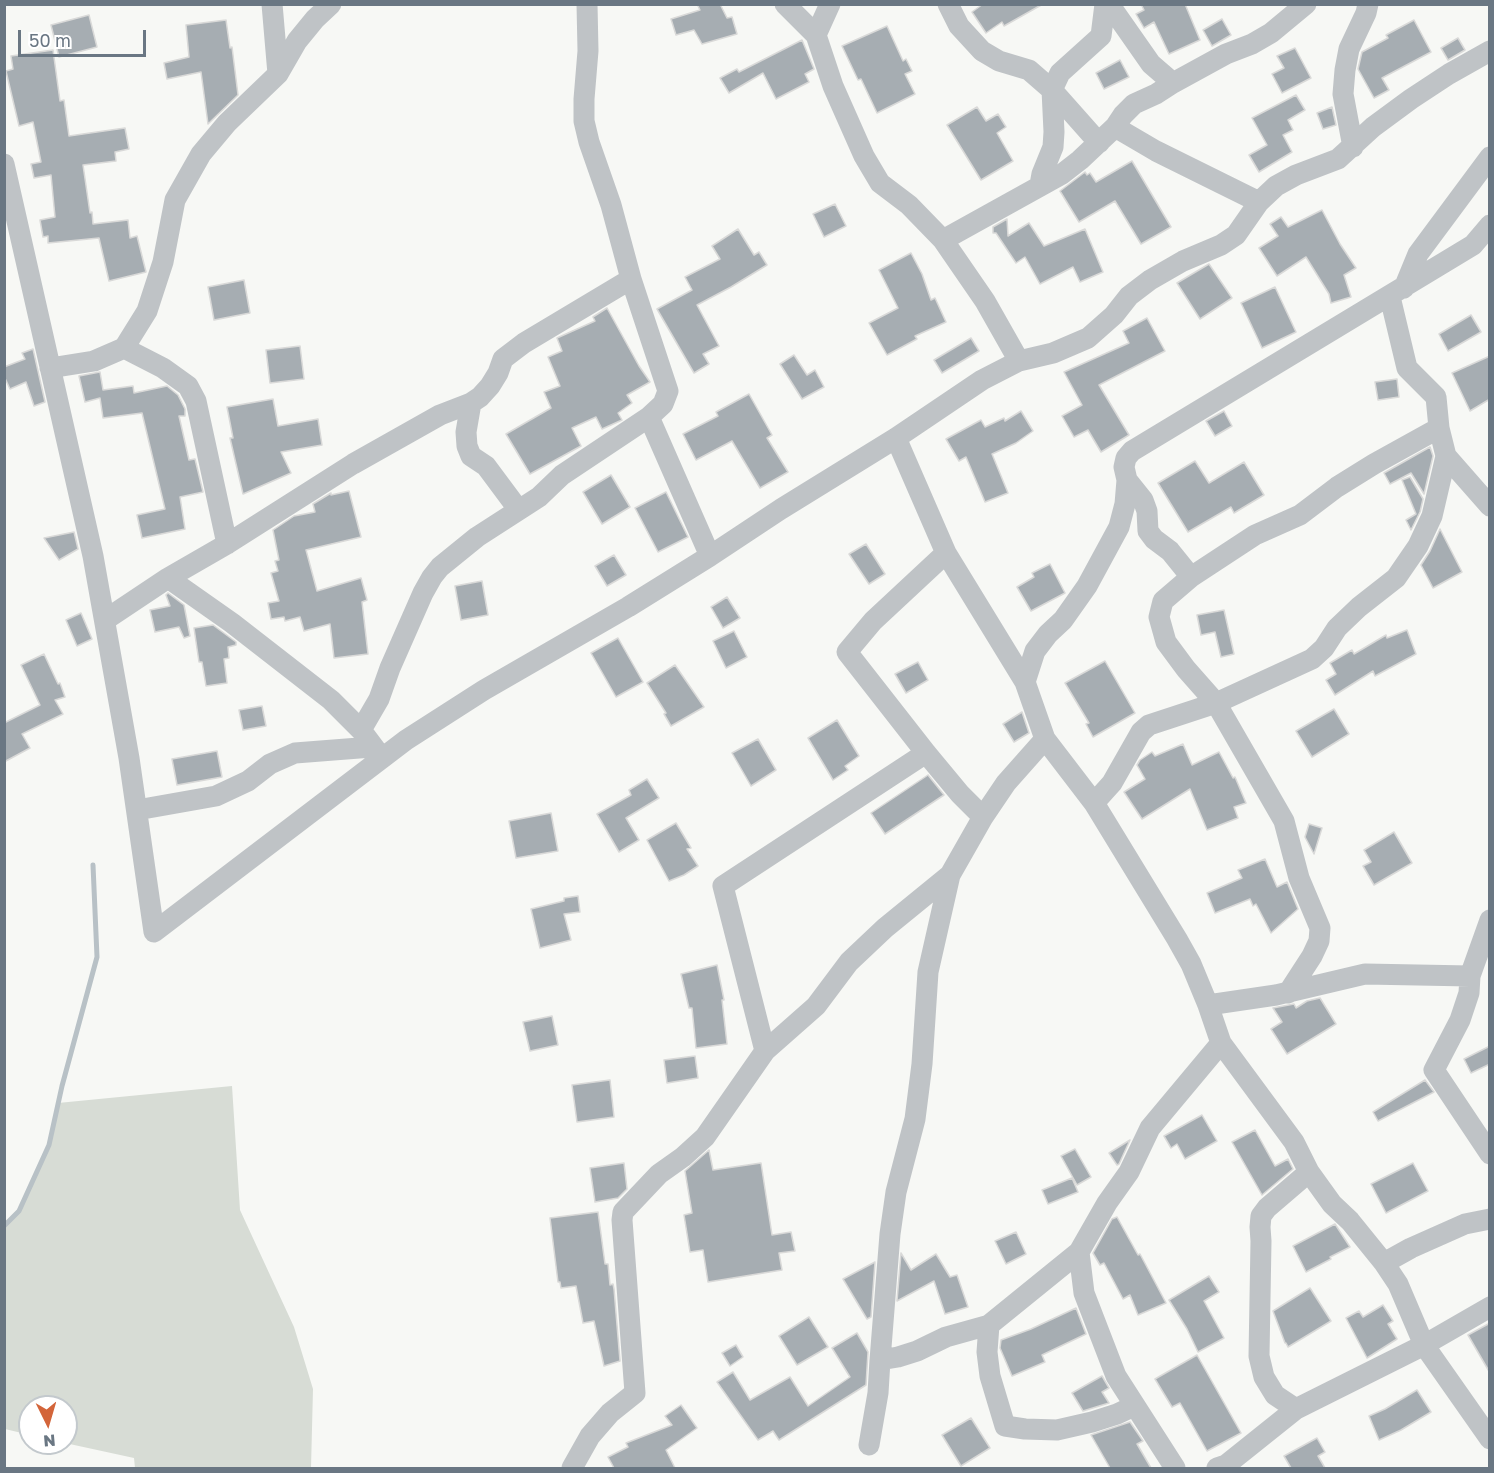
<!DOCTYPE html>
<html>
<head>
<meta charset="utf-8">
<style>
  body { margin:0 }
  #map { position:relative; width:1494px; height:1473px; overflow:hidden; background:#f7f8f5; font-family:"Golos Text",sans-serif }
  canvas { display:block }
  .frame { position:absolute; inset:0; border:6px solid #6a7783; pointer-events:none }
  .north { position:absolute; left:18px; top:1395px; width:60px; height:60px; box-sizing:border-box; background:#fff; border:2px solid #c3c9cd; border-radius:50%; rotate:175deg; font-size:16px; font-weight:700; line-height:24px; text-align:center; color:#6a7783 }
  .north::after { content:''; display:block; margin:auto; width:21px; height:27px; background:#d3653a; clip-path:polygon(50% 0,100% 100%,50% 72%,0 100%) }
  .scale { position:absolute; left:18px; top:30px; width:128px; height:27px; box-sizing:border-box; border:3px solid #6a7783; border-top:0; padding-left:8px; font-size:18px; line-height:21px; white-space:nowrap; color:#6a7783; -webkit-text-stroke:4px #fff; paint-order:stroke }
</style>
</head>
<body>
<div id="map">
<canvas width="1494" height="1473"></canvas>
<div class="frame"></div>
<div class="north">N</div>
<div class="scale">50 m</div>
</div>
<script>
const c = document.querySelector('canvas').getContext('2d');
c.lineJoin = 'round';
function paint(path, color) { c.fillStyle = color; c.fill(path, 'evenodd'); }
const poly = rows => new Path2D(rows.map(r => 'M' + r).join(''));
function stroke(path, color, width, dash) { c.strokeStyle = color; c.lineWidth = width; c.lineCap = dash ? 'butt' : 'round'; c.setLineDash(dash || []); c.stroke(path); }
const green = poly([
  [232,1086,240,1210,294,1327,313,1389,311,1468,135,1468,134,1458,65,1443,66,1407,30,1407,30,1435,5,1429,5,1226,19,1211,49,1145,58,1103]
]);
const stream = poly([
  [4,1226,19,1211,49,1145,62,1086,97,957,93,865]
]);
const building = poly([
  [697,4,720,4,727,18,732,17,737,34,702,44,694,30,676,35,671,19,700,10,697,4],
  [983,4,1043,4,1004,26,1002,22,986,33,972,12,983,4],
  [1141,4,1185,4,1200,40,1169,54,1154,22,1144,28,1136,14,1144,10,1141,4],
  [89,15,97,47,59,57,51,25,89,15],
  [1222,19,1231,35,1212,46,1203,30,1222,19],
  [226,20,230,48,232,47,238,95,208,124,201,72,167,79,164,63,189,57,186,25,226,20],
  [1414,20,1431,52,1382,78,1389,90,1374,98,1358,69,1362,52,1388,38,1386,35,1414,20],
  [887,26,903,61,906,59,912,71,905,74,915,94,877,113,861,79,858,80,842,46,887,26],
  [1458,38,1465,50,1448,60,1441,48,1458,38],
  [802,40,814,69,805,74,809,82,776,99,763,73,729,93,720,78,737,69,739,72,802,40],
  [1295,48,1311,78,1282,93,1272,74,1284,68,1277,56,1295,48],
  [53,50,60,101,64,100,69,136,125,128,129,149,115,152,116,161,83,165,90,213,92,212,93,224,128,220,130,238,137,236,146,272,109,281,99,238,48,243,48,236,43,237,40,220,55,217,51,175,34,178,31,164,41,162,33,122,19,126,6,71,13,69,11,56,53,50],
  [1120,60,1129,77,1104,89,1096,73,1120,60],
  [1296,95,1305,110,1288,120,1293,130,1283,135,1292,152,1259,172,1249,155,1267,145,1252,118,1296,95],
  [977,107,986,121,998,114,1006,127,997,133,1013,161,981,180,947,125,977,107],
  [1332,107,1336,125,1323,129,1317,113,1332,107],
  [1132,161,1171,227,1141,244,1115,201,1079,222,1060,191,1085,172,1087,175,1090,173,1096,182,1132,161],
  [835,204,846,226,824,237,813,214,835,204],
  [1322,210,1340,244,1356,268,1344,275,1351,297,1331,303,1329,294,1306,257,1277,276,1259,248,1278,236,1270,224,1281,217,1288,227,1322,210],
  [1007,219,1008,236,1029,223,1044,246,1085,229,1103,272,1080,282,1073,267,1040,284,1025,257,1016,263,996,233,993,233,993,227,1007,219],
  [738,229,754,255,759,252,767,265,731,287,697,305,719,346,703,354,709,364,694,373,657,309,692,290,685,277,720,259,712,246,738,229],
  [911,253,922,274,931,300,935,298,946,322,915,336,917,339,887,355,869,323,898,308,879,270,911,253],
  [1209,264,1232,298,1200,319,1177,283,1209,264],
  [244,280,250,313,214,320,208,287,244,280],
  [1275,287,1296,332,1262,348,1241,303,1275,287],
  [607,308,639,366,650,382,627,395,632,403,618,413,622,420,602,429,596,417,572,428,581,446,530,474,506,434,551,408,544,392,560,386,548,357,562,351,557,338,595,321,593,317,607,308],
  [1471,315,1481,332,1448,351,1439,334,1471,315],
  [1147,318,1165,351,1099,385,1129,435,1101,452,1088,430,1074,437,1062,416,1082,405,1064,372,1129,343,1123,331,1147,318],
  [971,338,979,351,942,373,934,360,971,338],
  [300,346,304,379,270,383,266,350,300,346],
  [33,349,45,402,34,406,26,382,10,389,4,376,4,367,25,359,22,353,33,349],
  [794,355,807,375,815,370,824,387,802,399,780,364,794,355],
  [1490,356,1490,399,1470,411,1452,373,1490,356],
  [100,372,103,390,133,386,134,393,167,386,178,395,185,409,185,416,179,416,189,460,195,459,203,492,180,497,185,529,142,538,137,515,165,509,142,413,103,418,100,398,85,402,79,376,100,372],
  [1397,379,1399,397,1378,400,1375,382,1397,379],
  [749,394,772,435,767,438,788,472,760,488,732,441,696,460,683,434,718,416,716,412,749,394],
  [273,399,278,426,318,419,322,445,281,452,291,473,243,494,230,438,233,438,227,407,273,399],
  [1021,411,1033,431,1016,443,992,454,1008,493,985,502,966,457,959,461,946,439,981,420,985,427,1004,418,1005,421,1021,411],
  [1224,411,1232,426,1215,436,1206,421,1224,411],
  [1430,447,1433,456,1424,494,1411,473,1390,484,1384,473,1430,447],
  [1195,461,1209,483,1244,462,1264,495,1234,513,1231,507,1188,532,1158,483,1195,461],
  [611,475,630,507,602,524,583,492,611,475],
  [1410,477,1423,499,1420,512,1411,530,1406,520,1416,514,1402,480,1410,477],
  [349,491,361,537,306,550,317,591,361,578,367,600,362,602,368,654,334,658,330,624,304,631,300,617,285,621,284,617,271,619,268,603,279,601,271,573,278,571,275,561,279,560,273,530,294,516,315,512,313,504,331,493,331,495,349,491],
  [666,492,688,537,658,552,635,508,666,492],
  [1440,529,1462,572,1433,588,1421,565,1430,551,1440,529],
  [74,532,78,549,59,560,44,538,74,532],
  [866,544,885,574,869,584,849,554,866,544],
  [614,555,626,575,607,586,595,566,614,555],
  [1050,564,1065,593,1031,611,1017,587,1034,577,1032,573,1050,564],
  [482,581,488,615,461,620,455,586,482,581],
  [168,593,184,605,190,636,184,638,179,627,155,632,150,610,170,606,166,595,168,593],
  [727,597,740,618,723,628,711,607,727,597],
  [1224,610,1234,654,1221,657,1215,632,1201,635,1197,615,1224,610],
  [81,613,92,639,77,646,66,620,81,613],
  [213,625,236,642,236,645,228,647,229,658,224,659,227,683,206,686,202,662,199,662,194,628,213,625],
  [1407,630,1416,654,1375,676,1373,671,1335,695,1326,680,1336,674,1330,663,1352,650,1354,654,1386,635,1387,638,1407,630],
  [734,631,747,657,726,668,713,641,734,631],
  [618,638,643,682,616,697,591,653,618,638],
  [44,654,58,684,60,683,65,697,55,700,63,714,22,734,30,748,4,762,4,723,40,705,21,665,44,654],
  [1105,661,1135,713,1093,737,1086,724,1089,723,1065,683,1105,661],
  [918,662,928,680,906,693,895,674,918,662],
  [675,665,704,707,671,726,664,714,666,713,647,683,675,665],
  [262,706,266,726,243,730,239,710,262,706],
  [1334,709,1349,734,1312,757,1296,731,1334,709],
  [1022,712,1029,733,1014,742,1003,724,1022,712],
  [837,720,859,756,845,766,848,770,833,780,808,738,837,720],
  [758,739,776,770,751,786,732,753,758,739],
  [1183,744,1192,765,1219,752,1233,778,1235,777,1246,803,1234,807,1238,818,1207,830,1190,789,1142,819,1124,792,1145,779,1137,765,1140,760,1152,752,1155,756,1183,744],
  [217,751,222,777,177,785,172,759,217,751],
  [928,775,944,795,885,834,871,813,928,775],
  [647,779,659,798,626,818,639,840,619,852,597,814,631,795,629,790,647,779],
  [551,813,558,851,516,858,509,821,551,813],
  [676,823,691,848,687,849,698,866,684,875,669,881,647,840,676,823],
  [1309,824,1322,828,1314,854,1305,837,1309,824],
  [1394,832,1412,863,1374,885,1363,866,1371,862,1364,850,1394,832],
  [1265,859,1277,887,1287,882,1298,909,1271,933,1256,904,1253,906,1250,899,1215,913,1207,893,1242,878,1238,870,1265,859],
  [578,896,580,912,564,914,571,940,540,948,531,909,564,901,564,898,578,896],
  [717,965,724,1000,722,1000,727,1044,696,1048,692,1008,689,1008,681,974,717,965],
  [1320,998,1336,1024,1287,1054,1271,1029,1282,1022,1273,1008,1294,1004,1296,1008,1307,1001,1320,998],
  [552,1016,558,1045,530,1051,523,1022,552,1016],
  [1490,1046,1490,1064,1471,1073,1464,1059,1490,1046],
  [695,1056,698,1078,667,1083,664,1060,695,1056],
  [610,1080,614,1117,577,1122,572,1085,610,1080],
  [1425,1080,1434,1092,1378,1121,1373,1112,1425,1080],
  [1202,1115,1217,1141,1185,1159,1177,1144,1171,1148,1164,1136,1202,1115],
  [1255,1130,1275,1166,1288,1159,1293,1169,1262,1195,1232,1142,1255,1130],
  [1130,1140,1119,1164,1117,1165,1109,1153,1130,1140],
  [1075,1149,1091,1177,1077,1185,1061,1156,1075,1149],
  [709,1150,713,1170,761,1163,772,1235,791,1232,795,1251,779,1253,782,1270,708,1282,703,1250,690,1252,684,1215,692,1213,685,1171,709,1150],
  [624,1163,627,1189,618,1198,595,1202,590,1168,624,1163],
  [1413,1163,1428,1191,1386,1213,1371,1184,1413,1163],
  [1072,1178,1078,1192,1048,1204,1042,1190,1072,1178],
  [598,1212,605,1264,608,1264,610,1285,613,1284,614,1289,620,1361,604,1366,594,1321,583,1323,576,1286,561,1288,560,1282,558,1282,550,1218,598,1212],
  [1117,1217,1138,1255,1140,1254,1166,1303,1138,1315,1130,1295,1123,1299,1104,1263,1100,1265,1093,1253,1112,1219,1117,1217],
  [1335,1224,1350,1247,1330,1257,1331,1259,1306,1272,1293,1246,1335,1224],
  [1016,1232,1026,1254,1006,1264,995,1241,1016,1232],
  [901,1253,911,1270,936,1254,950,1277,957,1275,968,1307,945,1314,934,1281,897,1301,901,1253],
  [875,1262,871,1317,867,1319,843,1279,875,1262],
  [1209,1276,1219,1292,1204,1301,1224,1338,1198,1352,1187,1329,1169,1300,1209,1276],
  [1310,1288,1331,1321,1288,1347,1286,1343,1285,1343,1273,1311,1310,1288],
  [1383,1305,1393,1321,1388,1324,1397,1339,1367,1358,1346,1318,1359,1311,1363,1317,1383,1305],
  [1076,1308,1086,1334,1042,1355,1045,1362,1012,1376,1000,1348,1001,1340,1031,1329,1076,1308],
  [809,1317,828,1347,797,1365,779,1336,809,1317],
  [1490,1323,1490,1373,1468,1335,1490,1323],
  [857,1333,868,1352,866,1385,779,1440,773,1431,758,1440,717,1382,733,1372,750,1400,790,1377,808,1406,850,1377,832,1348,857,1333],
  [736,1345,743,1357,730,1366,722,1353,736,1345],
  [1197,1355,1241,1433,1207,1451,1180,1403,1172,1407,1155,1379,1197,1355],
  [1102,1376,1109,1388,1102,1392,1109,1403,1083,1411,1072,1393,1102,1376],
  [1417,1390,1431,1412,1401,1430,1379,1440,1369,1416,1385,1409,1417,1390],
  [681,1405,697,1428,666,1450,675,1468,614,1468,608,1457,628,1447,626,1443,672,1425,665,1416,681,1405],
  [971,1418,990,1448,961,1466,942,1435,971,1418],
  [1130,1422,1143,1441,1137,1444,1151,1468,1110,1468,1091,1435,1130,1422],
  [1317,1438,1325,1452,1318,1456,1325,1468,1291,1468,1284,1456,1317,1438]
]);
const minor = poly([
  [272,4,278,74],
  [785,4,816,35,833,86,864,156,880,183,909,205,943,240],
  [948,4,959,26,982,51,999,61,1029,70,1052,90,1054,132,1053,147,1042,174,1040,185],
  [1109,4,1151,64,1173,83],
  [816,35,830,4],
  [1115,127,1156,151,1259,202],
  [1099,143,1052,90,1060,73,1101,36,1105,4],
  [1353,147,1343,94,1345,70,1349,49,1366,13,1368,4],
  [4,164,93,556,129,758,154,932,406,740,484,690,628,607,710,556,781,509,896,438,982,380,1019,361,1053,353,1088,338,1114,315,1129,296,1150,280,1183,261,1221,245,1236,235,1259,202,1276,186,1296,175,1338,159,1373,127,1411,99,1449,74,1490,51],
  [1404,288,1418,254,1490,157],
  [124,348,163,368,188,386,196,401,227,544],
  [1019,361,985,301,943,240,1062,174,1080,160,1115,127,1123,115,1134,104,1156,94,1173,83,1226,54,1252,44,1271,33,1306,4],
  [50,368,94,361,124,348,147,311,163,262,175,200,201,154,227,123,278,74,297,41,315,19,331,4],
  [471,403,466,432,467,446,471,456,486,466,518,509],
  [649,417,710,556],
  [896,438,946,553,1025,682,1045,739,1094,803,1177,939,1191,964,1208,1005,1221,1043,1294,1142,1309,1172,1332,1204,1350,1221,1384,1263,1398,1284,1424,1345,1490,1439],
  [1446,456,1490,506],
  [946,553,873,621,847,652,926,753,960,794,983,817],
  [1191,577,1170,551,1154,539,1148,531,1147,511,1143,500,1127,480,1124,467,1126,458,1132,451,1473,245,1490,225],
  [168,578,232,623,331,700,361,730,382,758],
  [105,620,168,578,227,544,353,464,440,415,471,403,480,397,490,386,498,373,503,359,524,343,631,279],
  [1025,682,1035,651,1048,634,1063,620,1087,586,1119,527,1125,504,1127,480],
  [361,730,379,699,390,668,423,593,432,577,440,567,477,537,539,497,562,475,649,417,663,404,668,391,631,279,611,205,589,142,584,121,584,99,588,51,587,4],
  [1094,803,1112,783,1141,732,1149,725,1216,703,1312,659,1324,648,1337,628,1359,607,1396,578,1418,546,1432,516,1446,456,1439,428,1436,397,1407,368,1390,297],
  [137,810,216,796,248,781,270,764,295,753,372,747],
  [950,875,928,972,922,1064,915,1119,896,1192,890,1234,880,1360,898,1357,917,1351,946,1337,989,1325,1079,1252,1107,1203,1129,1172,1150,1128,1221,1043],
  [1470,976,1469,993,1460,1020,1434,1070,1490,1154],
  [1288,993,1312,956,1319,941,1320,928,1299,878,1284,821,1216,703,1186,669,1166,642,1159,617,1163,601,1191,577,1255,535,1300,515,1337,487,1374,464,1439,428],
  [1208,1005,1276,995,1365,974,1470,976,1490,920],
  [765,1051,723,886,926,753],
  [1079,1252,1084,1293,1116,1376,1175,1468],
  [1384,1263,1411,1248,1465,1224,1490,1219],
  [989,1325,987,1352,990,1376,1005,1426,1025,1429,1057,1430,1092,1422,1117,1414,1134,1406],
  [1296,1409,1275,1395,1264,1377,1259,1356,1261,1241,1260,1227,1261,1216,1267,1208,1309,1172],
  [869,1445,878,1393,880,1360],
  [572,1468,590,1436,610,1413,635,1393,622,1220,623,1212,659,1174,683,1157,705,1137,765,1051,816,1006,849,962,885,928,950,875,983,817,1006,783,1045,739],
  [1217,1468,1226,1465,1296,1409,1424,1345,1490,1307]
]);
paint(green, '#d7dcd5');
stroke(stream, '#b8c1c6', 5);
paint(building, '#a6adb2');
stroke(building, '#d9d9d8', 1.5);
stroke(minor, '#bfc3c6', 21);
</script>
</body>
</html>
